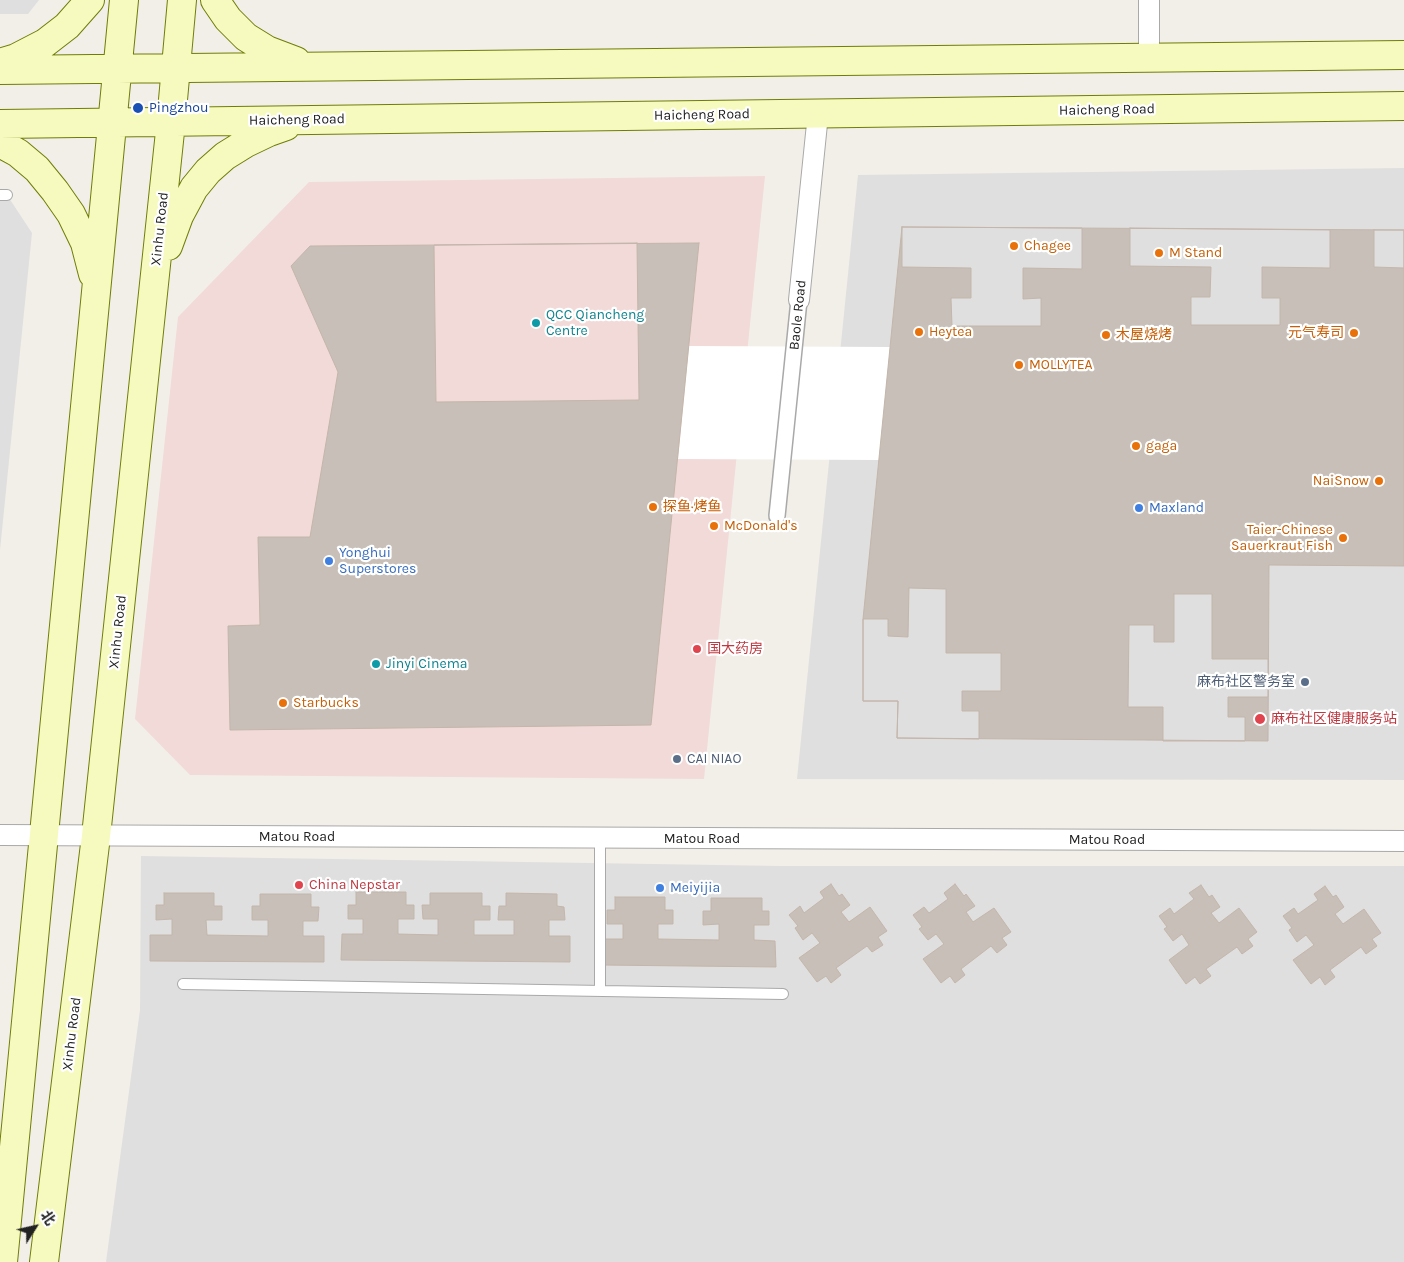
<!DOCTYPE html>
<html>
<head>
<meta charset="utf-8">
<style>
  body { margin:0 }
  #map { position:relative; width:1404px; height:1262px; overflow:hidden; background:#f2efe9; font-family:Karla,"Noto Sans SC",sans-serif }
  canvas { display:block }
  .north { position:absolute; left:10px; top:1202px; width:50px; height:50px; -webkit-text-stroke:4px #fff; paint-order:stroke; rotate:55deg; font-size:14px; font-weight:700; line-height:20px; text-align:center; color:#222 }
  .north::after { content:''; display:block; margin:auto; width:18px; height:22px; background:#222; clip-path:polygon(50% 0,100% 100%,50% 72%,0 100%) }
</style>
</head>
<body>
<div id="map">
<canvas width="1404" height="1262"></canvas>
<div class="north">北</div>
</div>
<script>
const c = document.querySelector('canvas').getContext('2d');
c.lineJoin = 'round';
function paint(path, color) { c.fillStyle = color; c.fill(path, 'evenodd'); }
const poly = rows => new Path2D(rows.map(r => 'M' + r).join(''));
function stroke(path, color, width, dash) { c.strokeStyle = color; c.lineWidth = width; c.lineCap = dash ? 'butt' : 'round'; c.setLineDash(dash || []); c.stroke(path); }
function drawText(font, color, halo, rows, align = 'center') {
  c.font = font + ' Karla,"Noto Sans SC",sans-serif'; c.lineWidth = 4.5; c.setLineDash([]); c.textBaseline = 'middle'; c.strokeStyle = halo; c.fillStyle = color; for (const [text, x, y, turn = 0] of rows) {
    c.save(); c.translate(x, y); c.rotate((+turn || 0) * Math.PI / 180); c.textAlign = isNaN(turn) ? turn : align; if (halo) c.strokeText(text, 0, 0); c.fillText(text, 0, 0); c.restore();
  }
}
const residential = poly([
  [0,0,39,0,28,14,0,14],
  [1404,168,1404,780,797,779,858,175],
  [0,195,7,195,32,233,0,550],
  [141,856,781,866,1404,866,1404,1262,106,1262,140,1010]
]);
const commercial = poly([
  [765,176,704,779,190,775,135,719,178,317,309,182]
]);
const pier = poly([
  [689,346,890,347,879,460,678,459]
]);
const building = poly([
  [902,227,1404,230,1404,566,1269,565,1268,741,897,738,898,701,863,701,863,619,902,227],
  [902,227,1082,228,1082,269,1023,268,1023,299,1041,298,1041,326,952,326,951,298,971,298,971,268,902,267,902,227],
  [1130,228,1330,230,1330,268,1262,267,1262,298,1280,298,1280,325,1191,325,1191,297,1210,297,1211,267,1130,266,1130,228],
  [1374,230,1404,230,1404,268,1374,267,1374,230],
  [637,243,639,400,436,402,434,245,637,243],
  [699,243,651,725,230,730,228,626,260,625,258,537,310,537,338,372,291,266,310,246,699,243],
  [909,588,946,589,946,653,1001,653,1001,691,962,691,962,711,979,711,979,739,897,738,898,701,863,701,863,619,888,619,888,636,908,637,909,588],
  [1174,594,1212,594,1212,659,1268,659,1268,697,1228,697,1228,717,1245,717,1245,741,1163,741,1163,707,1128,707,1129,625,1154,625,1154,642,1174,642,1174,594],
  [831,884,839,896,842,894,850,905,841,912,849,922,870,907,887,931,878,937,883,945,872,952,867,946,836,968,841,975,831,983,826,976,817,982,799,958,820,943,812,933,803,940,795,928,798,926,789,915,800,906,804,913,824,898,820,892,831,884],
  [955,884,964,896,966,894,975,906,966,912,973,922,994,908,1011,932,1002,938,1007,945,997,953,991,946,961,969,965,975,955,983,950,976,941,983,923,959,944,944,936,934,928,940,919,929,922,927,913,915,924,907,929,913,948,899,944,893,955,884],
  [1201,885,1209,897,1212,895,1220,907,1211,913,1219,923,1239,908,1257,932,1248,939,1253,946,1242,954,1237,947,1206,969,1211,976,1200,984,1195,977,1186,984,1169,960,1189,945,1182,934,1173,941,1164,929,1167,927,1159,916,1170,908,1174,914,1194,899,1189,893,1201,885],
  [1325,886,1333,897,1336,895,1344,907,1335,914,1343,924,1364,909,1381,933,1372,939,1377,946,1366,954,1361,947,1330,970,1335,977,1325,985,1320,977,1311,984,1293,960,1314,945,1306,935,1297,942,1289,930,1292,928,1283,916,1294,908,1298,914,1318,900,1314,894,1325,886],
  [356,892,406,892,406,905,414,905,414,919,398,919,398,934,438,935,438,919,423,919,422,905,430,905,430,893,482,893,482,906,490,906,490,920,474,920,474,935,514,935,514,920,498,920,499,906,506,906,506,893,557,894,557,906,564,907,565,920,549,920,549,936,570,936,570,962,341,960,342,934,363,934,363,919,348,919,348,905,356,905,356,892],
  [164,893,214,893,214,906,222,906,222,920,206,920,207,935,268,936,268,920,252,920,252,906,260,906,260,894,311,894,311,907,319,907,318,921,303,921,303,936,324,936,324,962,150,961,150,935,172,935,172,919,156,920,156,905,164,905,164,893],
  [615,897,665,897,665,910,673,910,673,924,658,924,658,939,719,940,719,924,703,925,703,911,711,911,711,898,762,898,762,911,769,911,769,925,754,925,754,940,775,941,776,967,601,965,601,939,623,939,623,924,607,924,607,910,615,910,615,897]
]);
const service = poly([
  [0,195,7,195],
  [183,984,783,994],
  [600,991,600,839]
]);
const pedestrian = poly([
  [777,516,799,300]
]);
const minor = poly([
  [1149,57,1149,0],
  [799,300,818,114],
  [0,835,1404,841]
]);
const secondary = poly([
  [215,0,228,19,246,37,267,50,296,61],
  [0,63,16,58,45,43,67,26,90,0],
  [0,70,1404,55],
  [0,124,1404,106],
  [0,143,18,153,37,169,55,191,71,214,85,243,93,274],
  [168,246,179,216,194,188,208,171,225,156,246,143,269,132,286,126],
  [3,1262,124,0],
  [44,1262,96,836,171,122,182,0]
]);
const markers = [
  [138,108,6,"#1a4fb4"],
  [1014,246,5,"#e8710a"],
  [1159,253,5,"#e8710a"],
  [536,323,5,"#0f9aa8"],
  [919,332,5,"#e8710a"],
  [1354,333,5,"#e8710a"],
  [1106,335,5,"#e8710a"],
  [1019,365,5,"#e8710a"],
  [1136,446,5,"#e8710a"],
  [1379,481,5,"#e8710a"],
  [653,507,5,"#e8710a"],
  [1139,508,5,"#3f7fe0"],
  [714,526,5,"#e8710a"],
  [1343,538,5,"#e8710a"],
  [329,561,5,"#3f7fe0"],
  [697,649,5,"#e0444e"],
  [376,664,5,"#0f9aa8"],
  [1305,682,5,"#5c6f8a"],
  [283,703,5,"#e8710a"],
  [1260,719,6,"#e0444e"],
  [677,759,5,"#5c6f8a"],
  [299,885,5,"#e0444e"],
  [660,888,5,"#3f7fe0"]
];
const transitNames = [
  ["Pingzhou",149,108]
];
const streetNames = [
  ["Haicheng Road",1107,110,-1],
  ["Haicheng Road",702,115,-1],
  ["Haicheng Road",297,120,-1],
  ["Xinhu Road",160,229,-84],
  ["Baole Road",798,315,-84],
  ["Xinhu Road",118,632,-84],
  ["Matou Road",297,837],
  ["Matou Road",702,839],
  ["Matou Road",1107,840],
  ["Xinhu Road",72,1034,-83]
];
const foodNames = [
  ["Chagee",1024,246],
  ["M Stand",1169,253],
  ["Heytea",929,332],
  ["元气寿司",1344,333,"right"],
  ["木屋烧烤",1116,335],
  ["MOLLYTEA",1029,365],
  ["gaga",1146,446],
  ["NaiSnow",1369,481,"right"],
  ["探鱼·烤鱼",663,507],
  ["McDonald's",724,526],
  ["Taier-Chinese",1333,530,"right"],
  ["Sauerkraut Fish",1333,546,"right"],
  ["Starbucks",293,703]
];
const cultureNames = [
  ["QCC Qiancheng",546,315],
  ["Centre",546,331],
  ["Jinyi Cinema",386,664]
];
const shopNames = [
  ["Maxland",1149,508],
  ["Yonghui",339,553],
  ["Superstores",339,569],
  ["Meiyijia",670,888]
];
const healthNames = [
  ["国大药房",707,649],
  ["麻布社区健康服务站",1271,719],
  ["China Nepstar",309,885]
];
const serviceNames = [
  ["麻布社区警务室",1295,682],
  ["CAI NIAO",687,759,"left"]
];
paint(residential, '#e0dfdf');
paint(commercial, '#f2dad9');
paint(pier, '#fff');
paint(building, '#c7bfb8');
stroke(building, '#c4b6ab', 1);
stroke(service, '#a9a9a9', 12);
stroke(pedestrian, '#a9a9a9', 18);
stroke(minor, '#a9a9a9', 22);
stroke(secondary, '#707d05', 30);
stroke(service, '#fff', 10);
stroke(pedestrian, '#fff', 15);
stroke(minor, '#fff', 20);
stroke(secondary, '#f7fabf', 28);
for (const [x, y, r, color] of markers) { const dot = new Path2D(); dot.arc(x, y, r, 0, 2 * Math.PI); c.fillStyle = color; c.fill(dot); stroke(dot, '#fff', 2); }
drawText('14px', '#164399', '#fff', transitNames, 'left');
drawText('14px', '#222', '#fff', streetNames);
drawText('14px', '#c56008', '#fff', foodNames, 'left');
drawText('14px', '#0d838f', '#fff', cultureNames, 'left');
drawText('14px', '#366cbe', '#fff', shopNames, 'left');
drawText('14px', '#be3a42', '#fff', healthNames, 'left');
drawText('14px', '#4e5e75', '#fff', serviceNames, 'right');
</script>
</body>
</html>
